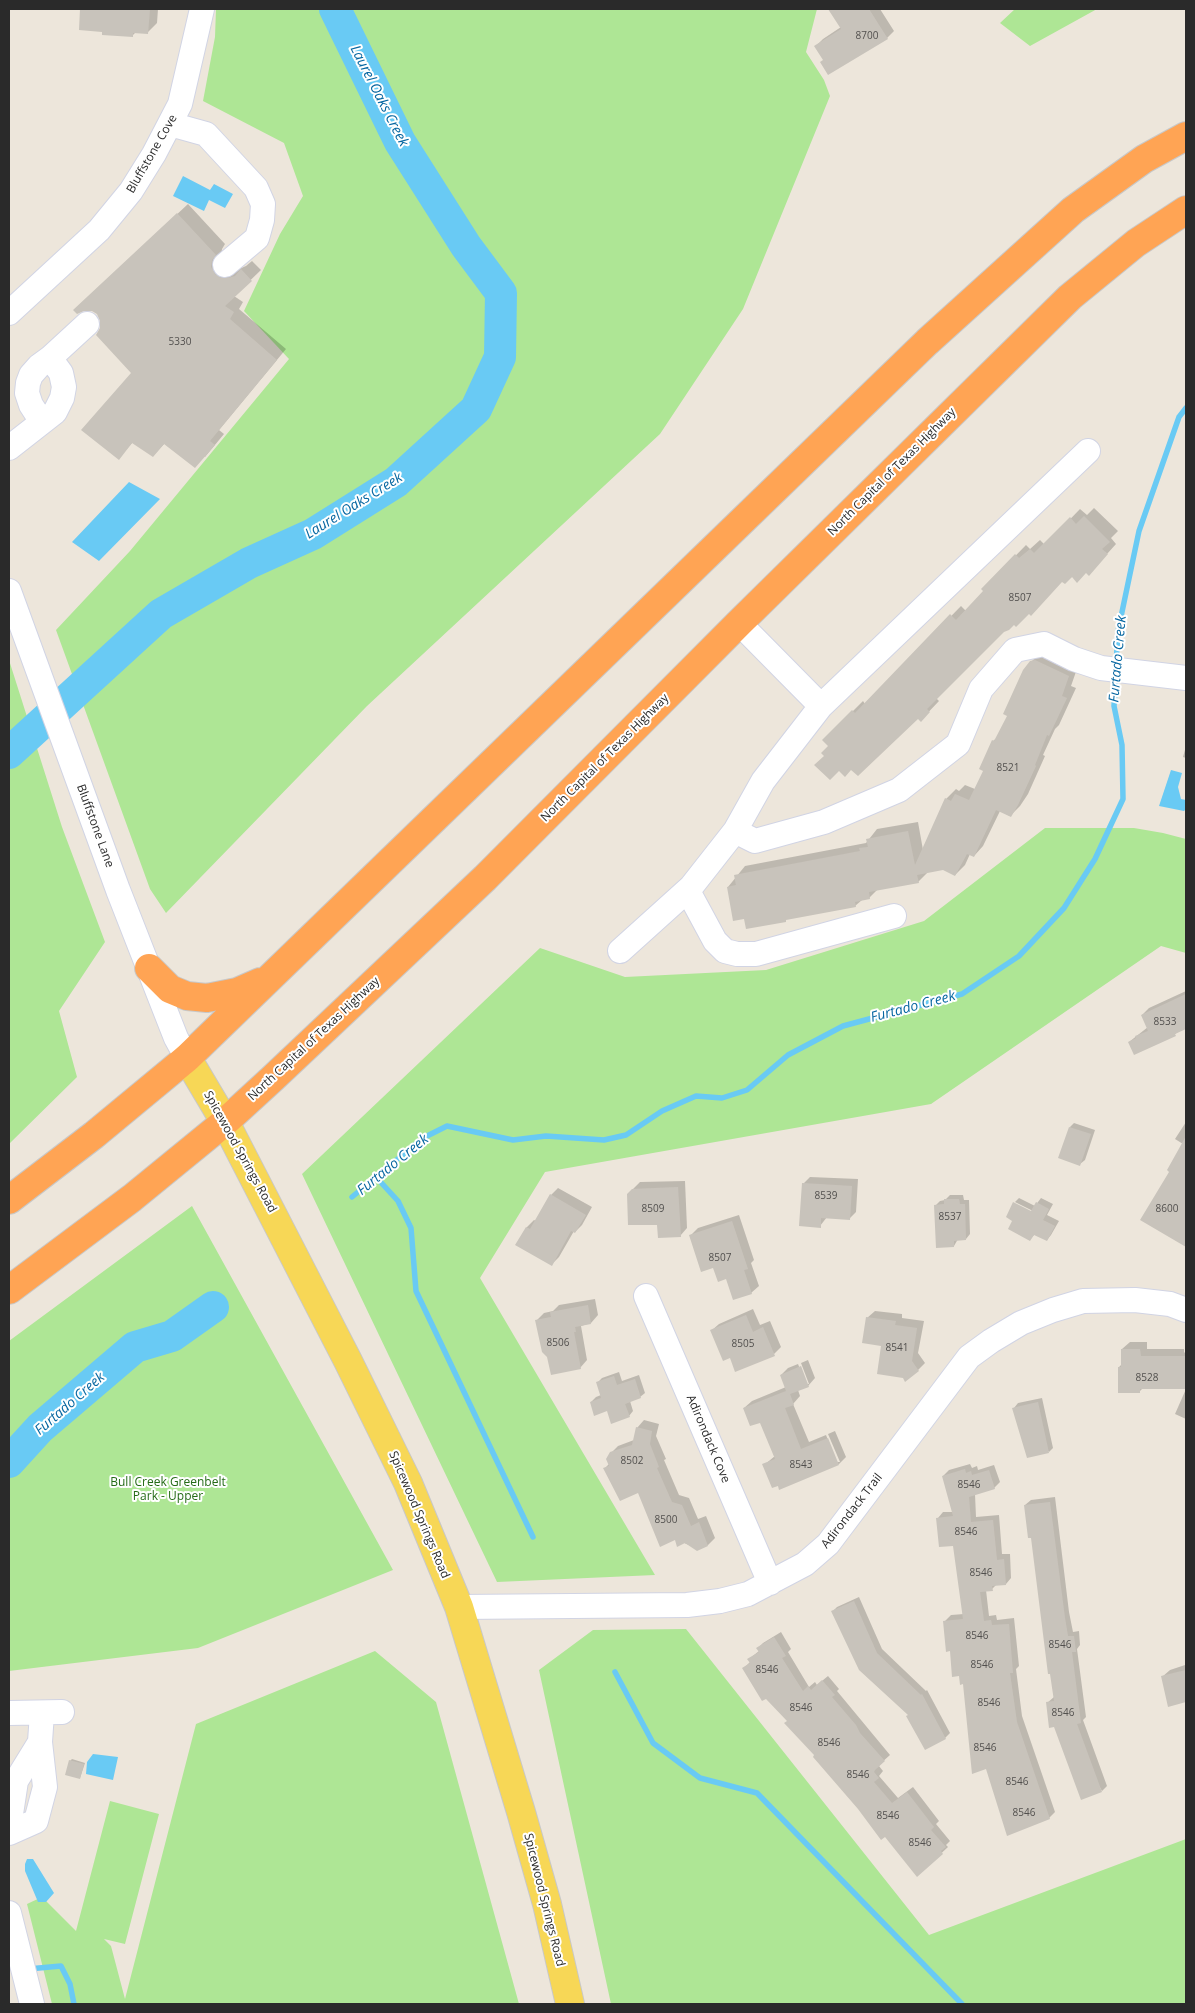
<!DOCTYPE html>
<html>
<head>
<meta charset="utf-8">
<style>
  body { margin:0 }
  #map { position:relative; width:1195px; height:2013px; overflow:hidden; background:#ede6db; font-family:"Open Sans",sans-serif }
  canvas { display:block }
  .frame { position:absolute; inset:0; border:10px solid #2a2a2a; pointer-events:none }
</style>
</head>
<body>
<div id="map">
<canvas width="1195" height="2013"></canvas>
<div class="frame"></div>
</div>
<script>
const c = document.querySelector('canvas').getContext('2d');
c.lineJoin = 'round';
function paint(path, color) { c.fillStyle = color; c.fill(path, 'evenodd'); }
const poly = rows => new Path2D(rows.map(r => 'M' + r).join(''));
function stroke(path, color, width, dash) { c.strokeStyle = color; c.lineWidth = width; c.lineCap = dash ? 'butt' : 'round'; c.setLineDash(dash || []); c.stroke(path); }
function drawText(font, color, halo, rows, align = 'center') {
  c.font = font + ' "Open Sans",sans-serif'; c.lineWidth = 4; c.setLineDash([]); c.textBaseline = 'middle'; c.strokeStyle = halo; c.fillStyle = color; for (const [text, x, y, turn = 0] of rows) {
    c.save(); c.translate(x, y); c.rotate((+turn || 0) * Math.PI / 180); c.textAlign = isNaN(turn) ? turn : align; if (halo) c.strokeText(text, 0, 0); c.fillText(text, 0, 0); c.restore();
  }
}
const green = poly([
  [216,9,817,9,806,52,824,80,830,96,743,309,660,434,367,706,166,913,150,889,56,630,130,551,289,359,244,311,280,234,303,196,284,143,203,101,215,37],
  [1015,9,1097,9,1030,46,1000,23],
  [9,660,62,827,105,942,59,1011,77,1077,9,1144],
  [1045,828,1134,828,1163,833,1186,839,1186,953,1161,946,931,1104,545,1172,480,1278,655,1575,497,1582,302,1174,540,948,625,977,766,970,924,921],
  [192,1206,393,1570,198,1648,9,1671,9,1341],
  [686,1629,929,1935,1186,1839,1186,2004,611,2004,539,1670,593,1630],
  [375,1651,436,1702,519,2004,52,2004,27,1904,42,1897,76,1931,110,1801,159,1814,125,1944,104,1939,111,1946,125,1999,196,1724]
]);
const water = poly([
  [183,176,210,190,214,184,233,194,225,208,209,200,204,211,173,196],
  [129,482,160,499,99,561,72,542],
  [1171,770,1182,773,1178,787,1181,799,1186,800,1186,809,1184,811,1159,806],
  [93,1754,118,1757,113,1780,86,1774,87,1762],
  [27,1859,33,1859,54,1893,46,1902,38,1902,25,1871,25,1864]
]);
const shadow = poly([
  [81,9,158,9,157,23,147,33,136,32,132,36,103,30,80,29],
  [830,9,880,9,894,31,887,38,824,60,816,46,823,39,841,27],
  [188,204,225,244,222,249,221,257,231,269,239,269,246,266,252,261,261,270,234,296,243,302,239,309,286,349,219,430,224,434,205,457,165,443,153,456,133,442,119,458,132,373,101,328,102,320,98,314,85,300],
  [1094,508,1118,531,1111,538,1116,544,1098,564,1087,572,1063,580,1029,612,1003,630,936,698,939,701,921,720,918,717,852,769,826,756,830,746,824,740,863,701,865,704,961,606,966,611,985,591,983,589,1026,545,1030,549,1040,540,1045,545,1080,509,1087,515],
  [1039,654,1078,666,1071,686,1076,688,1059,725,1055,729,1043,755,1045,756,1028,794,1020,806,1010,816,1000,811,983,846,974,856,970,854,965,865,955,875,943,869,928,872,918,882,878,889,869,898,862,900,855,906,745,918,728,887,745,866,866,843,877,829,918,822,923,850,946,799,956,789,959,791,965,785,975,789,984,771,993,741,998,737,1009,715,1029,664],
  [1186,746,1186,758,1183,757],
  [1186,991,1186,1027,1175,1034,1134,1053,1129,1042,1148,1027,1142,1015,1149,1008],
  [1186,1122,1186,1245,1142,1219,1171,1171,1183,1144,1175,1139],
  [1074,1123,1095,1130,1085,1160,1080,1164,1070,1127],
  [810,1177,858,1179,856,1212,849,1219,827,1217,820,1226,803,1184],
  [685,1181,687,1228,680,1236,658,1224,628,1194,640,1182],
  [558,1188,592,1207,582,1225,575,1232,574,1231,559,1257,552,1264,517,1245,527,1227,534,1220,536,1221,551,1195],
  [950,1195,963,1195,964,1200,969,1200,970,1234,966,1239,958,1239,954,1246,936,1205,940,1201,945,1200],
  [1019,1198,1035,1206,1041,1198,1053,1204,1047,1215,1059,1221,1051,1235,1047,1240,1035,1234,1030,1239,1037,1213,1015,1202],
  [739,1215,754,1260,751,1263,759,1286,751,1293,727,1278,714,1266,690,1236,698,1228],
  [595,1299,598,1315,591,1323,581,1326,587,1360,580,1368,537,1320,544,1313,553,1311,559,1305],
  [753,1309,760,1325,770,1321,781,1347,774,1354,711,1331,719,1324],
  [875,1311,902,1314,902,1318,924,1321,918,1353,925,1363,918,1370,903,1377,867,1318],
  [1130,1342,1147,1342,1147,1349,1184,1349,1184,1352,1186,1354,1186,1387,1144,1387,1139,1392,1119,1367,1122,1364,1122,1349],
  [808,1360,815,1378,808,1386,798,1390,800,1396,793,1404,809,1442,826,1435,837,1462,840,1462,828,1434,835,1431,846,1457,839,1464,764,1465,775,1456,761,1421,744,1408,752,1401,786,1387,781,1375,788,1368,798,1364,806,1384,809,1384,801,1363],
  [619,1372,622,1381,639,1375,645,1393,640,1397,630,1401,633,1411,629,1416,607,1410,591,1402,596,1397,601,1395,597,1383,602,1378],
  [1186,1389,1186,1419,1175,1414],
  [1042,1398,1053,1448,1049,1452,1014,1408,1018,1403],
  [644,1420,659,1424,656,1436,666,1459,664,1460,679,1495,689,1498,698,1519,706,1516,715,1538,708,1545,698,1549,675,1539,639,1492,605,1468,609,1464,611,1453,618,1446,634,1440,637,1428],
  [970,1464,972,1468,977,1466,978,1470,994,1465,1000,1482,994,1488,975,1494,976,1517,999,1515,1002,1554,1010,1554,1011,1578,1006,1584,997,1584,992,1589,986,1590,989,1616,996,1615,997,1620,1014,1618,1019,1666,1016,1669,1022,1716,1055,1812,1049,1818,964,1683,951,1650,945,1621,951,1615,964,1614,955,1544,938,1518,943,1512,953,1512,943,1476,949,1470],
  [1055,1497,1069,1612,1073,1632,1079,1631,1080,1645,1077,1649,1086,1717,1083,1720,1107,1786,1102,1791,1047,1703,1054,1697,1032,1537,1025,1505,1031,1500],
  [859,1597,882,1649,926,1691,927,1690,950,1733,945,1738,910,1714,833,1611,837,1607],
  [781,1632,791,1649,788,1652,809,1687,815,1682,817,1685,828,1676,839,1689,837,1691,890,1755,880,1764,879,1766,883,1771,879,1776,898,1798,913,1787,939,1821,936,1824,950,1841,946,1845,948,1847,918,1875,885,1835,859,1808,744,1668,750,1662,749,1659,759,1651,758,1648,763,1643],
  [1186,1653,1186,1701,1169,1706,1162,1677,1170,1670,1185,1665],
  [72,1759,85,1763,80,1778,70,1761]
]);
const stream = poly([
  [1116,665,1118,631,1139,531,1179,417,1186,408],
  [376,1177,398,1201,411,1228,416,1291,533,1537],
  [352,1197,423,1138,447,1126,513,1140,546,1136,604,1140,626,1135,662,1111,696,1096,722,1098,747,1090,788,1055,843,1026,962,994,1019,956,1064,908,1095,859,1123,799,1122,745,1114,706,1116,674],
  [615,1672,653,1743,700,1778,757,1793,962,2004],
  [28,1969,61,1966,70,1984,74,2004]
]);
const river = poly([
  [9,753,161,614,249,563,313,534,396,482,476,409,500,357,501,293,466,246,400,142,335,9],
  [9,1462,40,1428,135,1347,172,1336,213,1307]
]);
const building = poly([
  [80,9,150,9,148,34,133,33,133,37,102,35,102,32,79,30],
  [828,9,869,9,888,39,828,75,820,62,823,60,814,46,841,29],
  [177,213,216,255,212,260,211,267,215,274,221,278,228,278,235,276,241,269,252,281,225,306,234,312,230,319,277,360,210,441,215,445,195,468,164,444,153,457,132,443,119,460,81,430,131,373,96,335,100,328,100,321,97,314,92,311,84,311,77,314,73,310],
  [1084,516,1110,542,1102,549,1108,554,1089,576,1086,573,1077,583,1072,577,1065,584,1062,582,1031,616,1029,614,1016,627,1014,625,1009,630,1004,632,927,709,930,712,921,722,918,719,858,776,851,770,845,777,839,771,830,780,814,765,824,756,821,753,828,746,822,740,852,710,855,713,950,614,956,620,983,591,981,589,1015,554,1019,558,1030,549,1034,553,1070,517,1076,524],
  [1035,660,1069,676,1062,696,1067,698,1049,736,1047,735,1035,765,1036,766,1018,805,1011,817,996,810,974,857,967,854,955,876,943,870,917,875,919,883,869,892,870,899,855,902,856,907,786,920,786,922,746,929,744,919,733,921,727,887,736,885,734,875,860,851,859,848,868,847,866,839,908,831,915,865,945,798,951,801,955,794,969,800,983,771,979,769,992,740,994,741,1007,716,1003,714,1023,670,1030,661],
  [1186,994,1186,1029,1175,1034,1176,1036,1134,1055,1128,1042,1136,1038,1135,1036,1148,1031,1141,1015],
  [1069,1127,1091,1134,1080,1166,1058,1158],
  [1186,1136,1186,1247,1140,1220,1169,1172,1167,1170],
  [802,1183,852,1186,850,1220,821,1218,821,1228,799,1226],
  [678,1187,681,1237,658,1238,657,1225,628,1225,627,1194,632,1189],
  [550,1194,586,1215,575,1233,571,1231,552,1266,515,1245,526,1227,530,1229],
  [944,1199,959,1199,960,1204,965,1204,966,1240,954,1241,954,1247,936,1248,934,1205,944,1204],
  [1013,1202,1031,1211,1036,1202,1049,1209,1043,1220,1055,1226,1047,1241,1034,1235,1030,1241,1008,1229,1012,1221,1006,1217],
  [732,1221,748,1269,744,1270,752,1294,733,1300,726,1279,718,1282,713,1268,701,1272,689,1235],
  [588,1305,591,1324,575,1327,576,1332,574,1332,581,1369,551,1375,547,1357,542,1352,535,1320,551,1317,550,1312],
  [746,1315,753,1332,763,1327,775,1356,735,1372,730,1358,723,1361,710,1330],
  [866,1317,896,1321,895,1325,917,1328,912,1361,919,1371,905,1382,903,1378,877,1374,881,1346,862,1343],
  [1121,1349,1140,1349,1141,1356,1186,1356,1186,1389,1140,1389,1140,1393,1118,1393,1118,1367,1121,1367],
  [801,1366,809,1387,790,1394,794,1405,785,1408,801,1449,828,1438,839,1465,779,1490,778,1486,772,1488,762,1464,775,1459,760,1423,750,1426,743,1408,786,1391,780,1375],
  [614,1376,617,1385,635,1379,641,1398,625,1404,630,1417,611,1424,607,1411,594,1416,590,1402,601,1398,596,1382],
  [1038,1402,1049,1453,1027,1458,1012,1408],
  [636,1427,652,1431,650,1444,659,1467,657,1468,672,1502,682,1505,691,1526,699,1522,708,1546,697,1551,685,1543,677,1547,675,1540,660,1547,638,1493,620,1501,603,1468,609,1466,606,1459,610,1452,632,1445],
  [965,1469,966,1473,971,1471,972,1475,989,1470,995,1489,969,1497,971,1522,993,1520,997,1560,1004,1559,1006,1585,992,1586,993,1591,980,1592,984,1621,991,1620,992,1625,1009,1624,1013,1673,1010,1673,1017,1722,1050,1819,1007,1836,986,1769,972,1774,963,1684,960,1685,959,1676,952,1677,950,1651,946,1652,943,1621,963,1619,953,1546,939,1547,936,1518,953,1516,942,1476],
  [1050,1502,1065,1618,1068,1636,1074,1636,1076,1652,1072,1652,1081,1723,1077,1724,1102,1792,1081,1800,1054,1727,1049,1728,1046,1702,1054,1701,1050,1674,1048,1674,1031,1538,1028,1538,1024,1505],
  [854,1601,877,1653,921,1695,922,1694,946,1739,925,1750,906,1716,908,1715,859,1670,831,1611],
  [774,1637,786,1656,782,1658,803,1691,808,1686,811,1690,822,1680,835,1695,832,1697,856,1725,860,1733,885,1761,875,1770,874,1772,879,1778,874,1782,892,1803,907,1792,934,1827,931,1830,946,1847,941,1851,943,1854,917,1877,885,1837,881,1840,858,1809,813,1757,814,1755,784,1723,787,1721,766,1699,762,1701,742,1668,750,1663,747,1659,759,1652,756,1648],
  [1186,1670,1186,1702,1168,1707,1161,1676],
  [69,1760,84,1764,80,1779,65,1775]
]);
const minor = poly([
  [170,124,206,134,256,188,263,204,262,220,257,238,225,265],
  [9,313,99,230,131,191,154,154,180,104,202,9],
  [50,358,87,324],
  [9,448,55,412,62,398,64,387,61,373,50,358,39,366,31,375,28,383,27,393,31,405,42,422],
  [9,591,118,890,176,1038,187,1058],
  [739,623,821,706,763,781,735,831,755,841,824,822,899,790,958,744,981,689,1015,650,1044,644,1074,659,1101,668,1186,678],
  [821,706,1088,451],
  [688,891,715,941,725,951,737,954,756,954,894,916],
  [620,951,691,887,735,831],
  [646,1296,770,1583],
  [459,1607,687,1605,720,1601,748,1594,805,1564,828,1544,969,1357,991,1341,1021,1323,1053,1310,1083,1301,1135,1300,1170,1304,1186,1310],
  [9,1713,62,1712],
  [9,1827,16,1781,40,1742],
  [9,1833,36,1821,45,1787,40,1742,42,1713],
  [9,1913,32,2004]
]);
const major = poly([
  [187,1058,225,1122,348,1361,408,1483,459,1607,521,1812,547,1904,570,2004]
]);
const highway = poly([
  [149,968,170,989,187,996,207,998,237,992,260,982],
  [9,1200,94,1135,187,1058,927,342,1073,210,1144,159,1186,136],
  [9,1290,132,1198,225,1122,273,1078,485,878,739,623,1070,297,1136,243,1186,210]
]);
const numberNames = [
  ["8700",867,36],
  ["5330",180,342],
  ["8507",1020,598],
  ["8521",1008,768],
  ["8533",1165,1022],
  ["8539",826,1196],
  ["8509",653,1209],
  ["8600",1167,1209],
  ["8537",950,1217],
  ["8507",720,1258],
  ["8506",558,1343],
  ["8505",743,1344],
  ["8541",897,1348],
  ["8528",1147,1378],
  ["8502",632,1461],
  ["8543",801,1465],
  ["8546",969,1485],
  ["8500",666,1520],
  ["8546",966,1532],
  ["8546",981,1573],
  ["8546",977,1636],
  ["8546",1060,1645],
  ["8546",982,1665],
  ["8546",767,1670],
  ["8546",989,1703],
  ["8546",801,1708],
  ["8546",1063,1713],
  ["8546",829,1743],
  ["8546",985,1748],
  ["8546",858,1775],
  ["8546",1017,1782],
  ["8546",1024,1813],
  ["8546",888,1816],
  ["8546",920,1843]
];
const streetNames = [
  ["Bluffstone Cove",152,154,-60],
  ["North Capital of Texas Highway",892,472,-45],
  ["North Capital of Texas Highway",605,758,-45],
  ["Bluffstone Lane",95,826,70],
  ["North Capital of Texas Highway",314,1039,-43],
  ["Spicewood Springs Road",240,1152,61],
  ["Adirondack Cove",708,1439,67],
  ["Adirondack Trail",852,1511,-52],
  ["Spicewood Springs Road",419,1515,67],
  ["Spicewood Springs Road",544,1900,76]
];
const parkNames = [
  ["Bull Creek Greenbelt",168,1483],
  ["Park - Upper",168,1497]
];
const waterNames = [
  ["Laurel Oaks Creek",379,96,63],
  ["Laurel Oaks Creek",354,506,-32],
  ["Furtado Creek",1118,659,-85],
  ["Furtado Creek",913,1007,-15],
  ["Furtado Creek",393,1165,-39],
  ["Furtado Creek",70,1404,-41]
];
paint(green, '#aee695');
paint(water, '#69caf4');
paint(shadow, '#0003');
stroke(stream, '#69caf4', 5.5);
stroke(river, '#69caf4', 32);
paint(building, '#c8c3bb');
stroke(minor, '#d1d4e4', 26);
stroke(major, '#c8c8c8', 30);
stroke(highway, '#c8c8c8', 30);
stroke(minor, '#fff', 24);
stroke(major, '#f7d756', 28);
stroke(highway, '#ffa454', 28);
drawText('10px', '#52504e', null, numberNames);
drawText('12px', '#2a2a2a', '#fff', streetNames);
drawText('12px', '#256b17', '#fff', parkNames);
drawText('italic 14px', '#0767a1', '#fff', waterNames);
</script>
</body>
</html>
